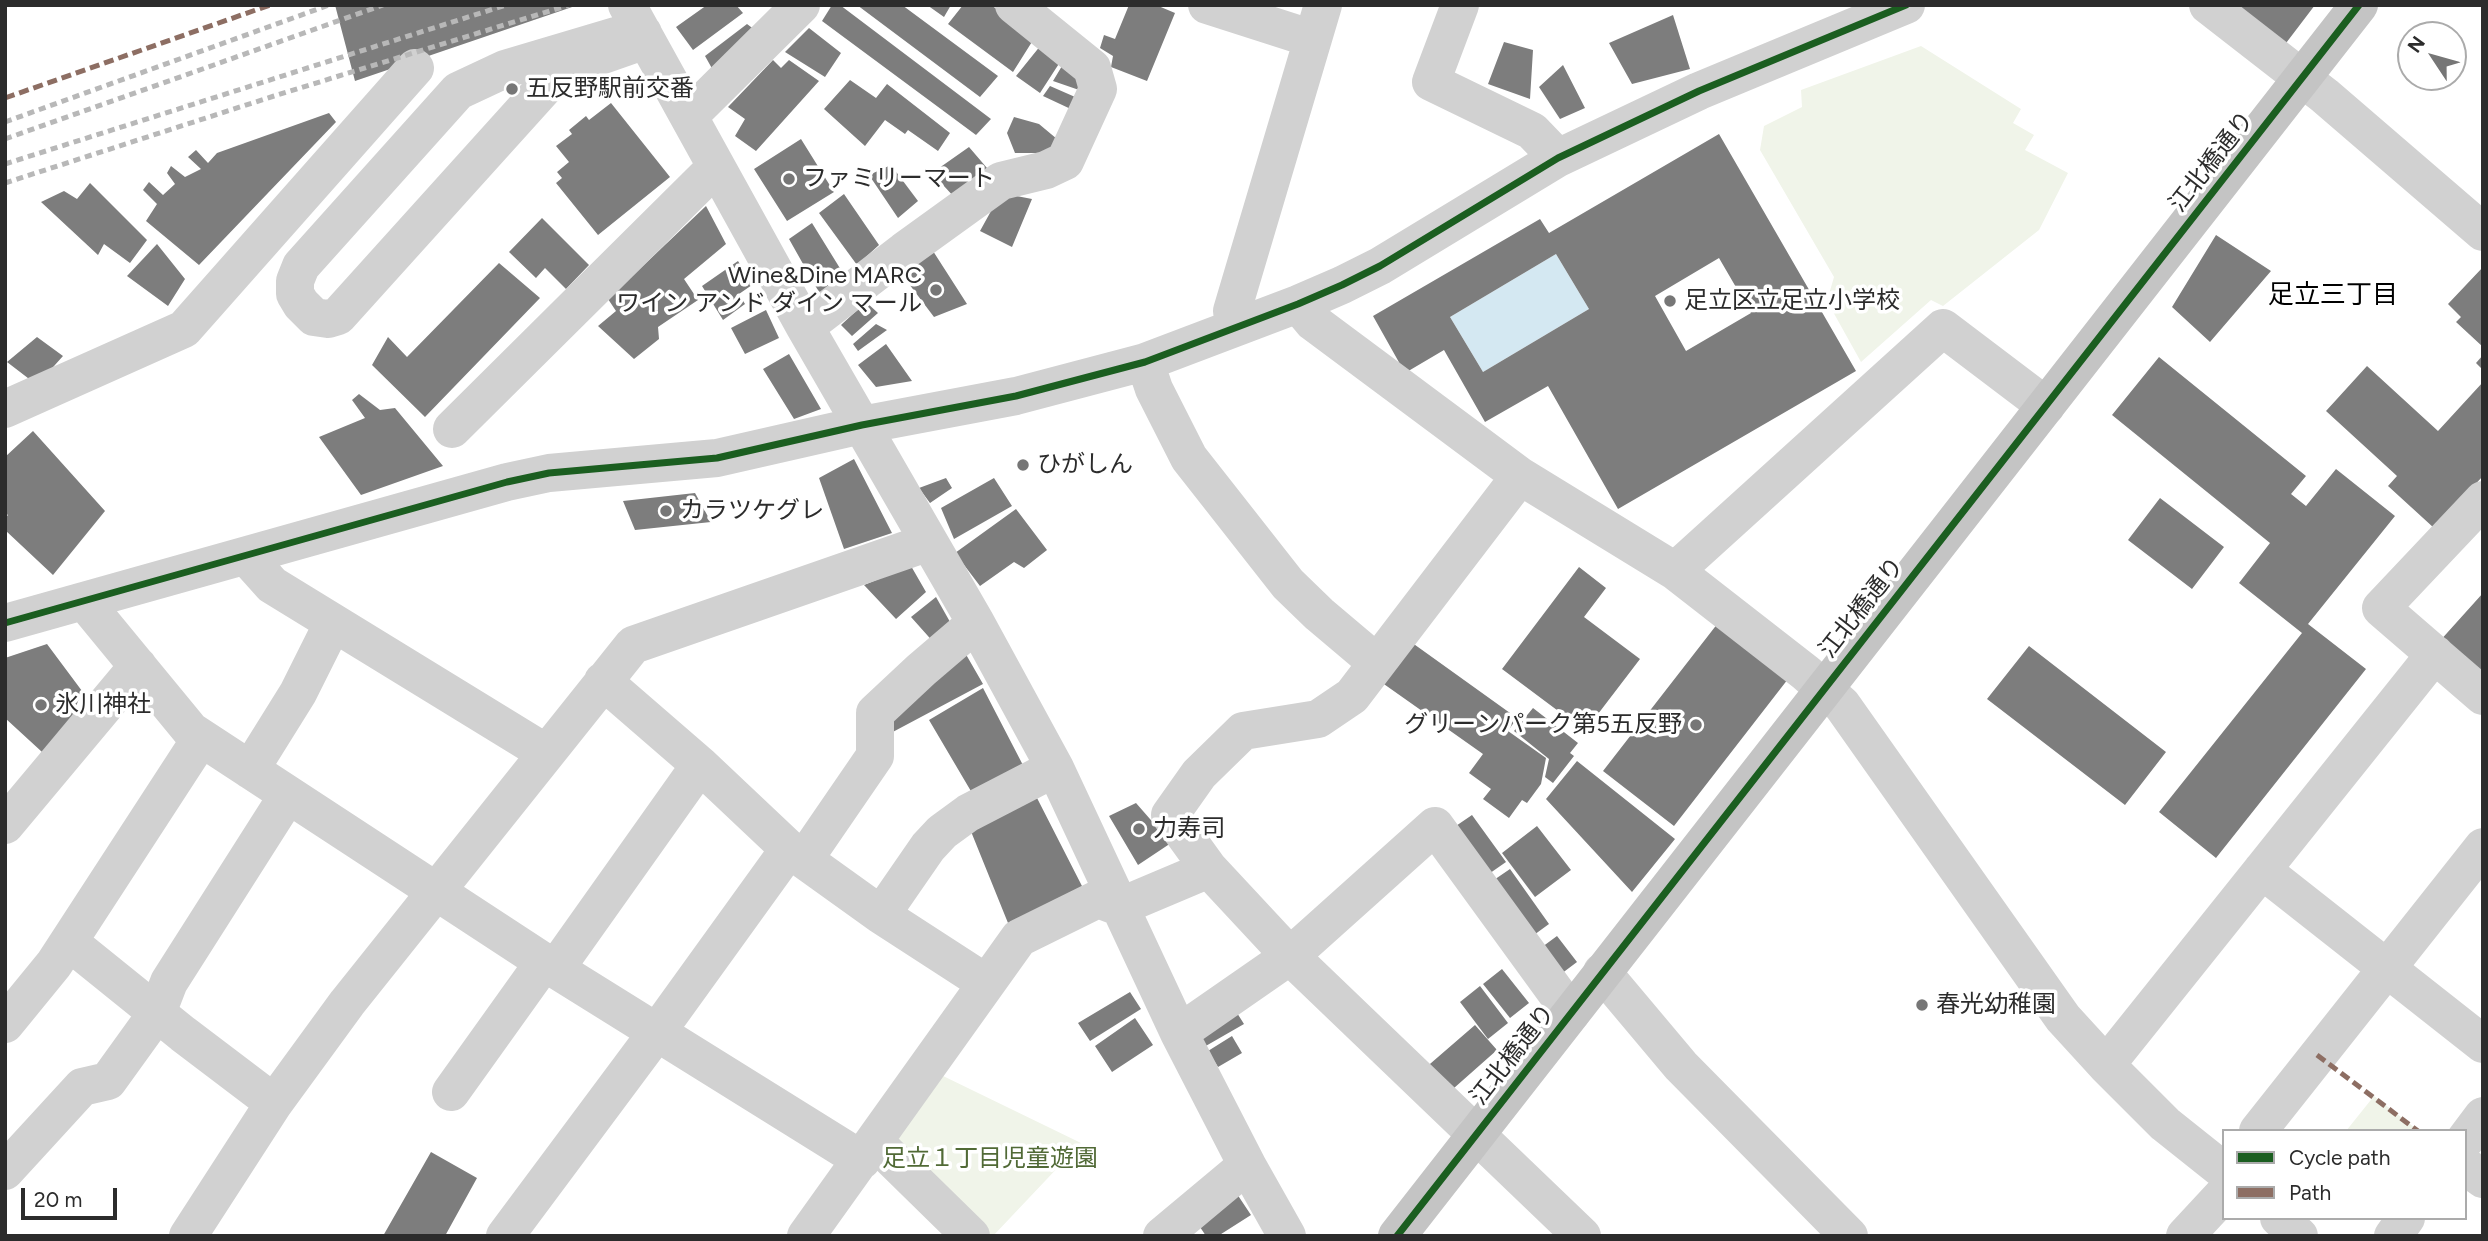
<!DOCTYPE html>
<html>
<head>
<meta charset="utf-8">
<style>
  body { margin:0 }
  #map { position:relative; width:2488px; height:1241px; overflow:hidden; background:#fff; font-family:Figtree,sans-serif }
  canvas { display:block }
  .frame { position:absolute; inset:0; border:7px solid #2c2c2c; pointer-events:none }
  .legend { position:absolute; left:2222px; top:1129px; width:245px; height:91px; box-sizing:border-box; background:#fff; border:2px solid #ababab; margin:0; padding:9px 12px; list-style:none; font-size:21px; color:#2c2c2c }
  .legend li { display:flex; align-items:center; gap:14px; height:35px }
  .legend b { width:35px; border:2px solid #ababab }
  .north { position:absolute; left:2397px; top:21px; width:70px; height:70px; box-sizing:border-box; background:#fff; border:2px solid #ababab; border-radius:50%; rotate:306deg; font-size:19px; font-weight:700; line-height:28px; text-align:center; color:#2c2c2c }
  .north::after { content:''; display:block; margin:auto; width:24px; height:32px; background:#767676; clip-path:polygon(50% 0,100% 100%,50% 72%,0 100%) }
  .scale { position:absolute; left:21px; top:1188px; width:96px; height:32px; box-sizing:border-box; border:4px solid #2c2c2c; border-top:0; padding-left:9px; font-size:21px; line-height:24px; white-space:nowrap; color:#2c2c2c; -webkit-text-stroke:5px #fff; paint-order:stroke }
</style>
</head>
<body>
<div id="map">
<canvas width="2488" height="1241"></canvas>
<div class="frame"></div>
<ul class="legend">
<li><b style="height:9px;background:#1b5e20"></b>Cycle path</li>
<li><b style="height:9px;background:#8d6e63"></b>Path</li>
</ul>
<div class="north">N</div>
<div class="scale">20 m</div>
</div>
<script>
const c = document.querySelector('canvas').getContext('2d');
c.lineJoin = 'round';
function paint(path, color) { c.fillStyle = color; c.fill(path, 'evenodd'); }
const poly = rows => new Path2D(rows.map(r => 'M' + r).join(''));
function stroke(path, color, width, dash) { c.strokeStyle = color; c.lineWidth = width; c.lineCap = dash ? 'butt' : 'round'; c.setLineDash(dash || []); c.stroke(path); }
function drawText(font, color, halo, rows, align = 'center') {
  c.font = font + ' Figtree,"Noto Sans JP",sans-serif'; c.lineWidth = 7; c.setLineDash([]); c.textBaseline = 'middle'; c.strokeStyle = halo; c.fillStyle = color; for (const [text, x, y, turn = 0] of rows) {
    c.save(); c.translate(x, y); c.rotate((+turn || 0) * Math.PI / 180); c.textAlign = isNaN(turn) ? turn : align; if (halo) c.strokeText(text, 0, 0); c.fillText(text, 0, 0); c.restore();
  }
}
const green = poly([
  [1921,46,2021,109,2013,123,2034,135,2025,150,2068,173,2039,230,1943,306,1931,300,1861,362,1827,301,1834,277,1760,150,1764,126,1802,107,1801,90],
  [939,1074,1081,1143,993,1236,989,1236,890,1137],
  [2374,1096,2419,1131,2346,1131]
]);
const water = poly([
  [1556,254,1589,309,1483,372,1450,317]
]);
const building = poly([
  [335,5,575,5,575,6,355,81],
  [707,5,736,5,743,13,693,50,676,27],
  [832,5,840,5,991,119,976,135,822,21],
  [857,5,902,5,998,76,980,97],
  [927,5,951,5,944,17],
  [963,5,991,5,1035,37,1013,72,948,24],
  [1129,5,1156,5,1175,13,1147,81,1111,67,1113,56,1100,48,1104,35,1115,39],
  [2220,5,2315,5,2280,51],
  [1673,15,1690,69,1632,84,1609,43],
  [747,24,755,30,714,72,705,56],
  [809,28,841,53,825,77,785,52],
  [1504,42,1533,50,1530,99,1488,84],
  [1041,45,1062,59,1040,93,1016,76],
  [773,60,781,68,789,60,819,81,756,151,735,136,745,119,728,107],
  [1563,65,1585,108,1560,119,1539,87],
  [1062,66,1083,76,1082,91,1053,81],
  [850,80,876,98,887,84,950,133,938,151,908,130,905,134,885,120,865,146,824,109],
  [1050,86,1082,100,1075,111,1043,96],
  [611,103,670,177,598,235,556,183,562,178,557,172,569,162,556,146,572,134,569,130,586,116,589,120],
  [329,113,336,122,199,265,146,221,157,204,143,190,149,182,163,195,175,184,167,173,171,166,185,177,201,169,188,157,196,150,208,163,217,153],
  [1014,117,1039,124,1057,139,1049,153,1015,153,1007,133],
  [1719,134,1856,371,1618,509,1548,386,1485,422,1444,350,1405,373,1373,316,1540,219,1549,233],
  [1556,254,1589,309,1483,372,1450,317],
  [1719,258,1751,313,1686,351,1655,296],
  [801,139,834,192,787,221,754,169],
  [969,147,987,168,955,198,932,173],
  [891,165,918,201,898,218,869,175],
  [90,183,147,240,130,263,104,244,98,255,41,202,64,191,77,199],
  [1001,193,1032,199,1012,247,980,231],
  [844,194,879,245,857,265,819,213],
  [706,206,726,244,684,279,698,300,658,327,659,339,634,359,598,326,616,311,608,299],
  [542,218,589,265,566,289,545,268,536,278,509,252],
  [812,223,846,278,820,294,789,239],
  [2216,235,2271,271,2210,342,2172,307],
  [157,244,185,279,168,306,127,276],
  [933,251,967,304,934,317,903,276],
  [738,261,752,285,739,294,745,304,723,320,702,286],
  [499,263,540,298,425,417,372,365,388,337,407,357],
  [2483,267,2483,347,2456,322,2461,317,2448,304],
  [866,302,878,313,852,336,841,325],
  [766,310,779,338,745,354,731,328],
  [876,324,887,330,858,351,853,344],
  [37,337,63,356,37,385,7,362],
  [886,344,912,381,876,387,858,365],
  [789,354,821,409,794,419,763,369],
  [2483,355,2483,370,2476,363],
  [2159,357,2306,476,2291,494,2306,506,2336,469,2395,516,2308,624,2366,669,2216,858,2159,812,2302,633,2239,583,2270,543,2112,415],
  [2367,366,2438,431,2483,382,2483,476,2434,528,2388,486,2397,476,2326,411],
  [359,394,380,410,395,408,443,466,361,495,319,437,365,418,352,400],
  [33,431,105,511,53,575,5,530,5,518,8,515,5,513,5,498,7,495,5,493,5,457],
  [854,459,892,533,844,549,819,478],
  [946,478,952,488,930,503,919,488],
  [994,478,1012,506,954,539,941,508],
  [695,493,711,522,635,530,623,501],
  [2160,498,2224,547,2192,589,2128,540],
  [1016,509,1047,550,1024,568,1014,562,980,586,955,553],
  [911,566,926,592,896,619,864,585],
  [1579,567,1606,588,1584,617,1640,659,1585,731,1502,669],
  [2483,593,2483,681,2438,643],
  [936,597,954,629,936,645,911,617],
  [1718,623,1788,679,1674,826,1603,771],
  [1411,642,1517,718,1508,731,1546,758,1541,784,1527,803,1522,800,1509,818,1483,799,1491,789,1469,773,1483,754,1381,682],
  [47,644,82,691,54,763,5,718,5,658],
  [2029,646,2166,752,2125,805,1987,699],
  [964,651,983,684,889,734,886,718],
  [983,688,1026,771,975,798,929,720],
  [1533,708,1578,743,1570,753,1574,756,1553,783,1545,777,1549,759,1514,731],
  [1577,761,1675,839,1632,892,1546,799],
  [1037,798,1083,888,1008,923,970,829],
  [1136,803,1171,843,1138,865,1109,816],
  [1472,815,1506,862,1483,878,1450,830],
  [1537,826,1571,870,1535,897,1502,853],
  [1510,869,1549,924,1527,940,1488,884],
  [1557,936,1577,962,1557,977,1538,950],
  [1502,969,1529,1003,1510,1018,1483,984],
  [1480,986,1508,1023,1488,1039,1460,1002],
  [1130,992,1141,1009,1090,1041,1078,1023],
  [1232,1005,1244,1024,1204,1047,1193,1028],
  [1135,1018,1153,1045,1112,1072,1095,1046],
  [1475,1025,1497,1050,1445,1096,1423,1070],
  [1232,1036,1242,1053,1218,1067,1208,1051],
  [431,1152,477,1178,445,1236,383,1236],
  [1237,1194,1251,1215,1218,1236,1206,1236,1196,1221]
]);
const minor = poly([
  [627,5,805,327,976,623,1055,768,1179,1033,1247,1165,1287,1236],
  [1207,5,1313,39],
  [1460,5,1431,82,1532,131,1558,158],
  [2208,5,2325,96,2483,232],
  [626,33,643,33,634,44,577,64,551,80,338,316,328,319,314,317,301,304,295,294,295,281,301,266,458,91,505,69,626,33],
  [689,116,801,5],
  [1298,304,1313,322,1520,476,1675,571,1806,673,1842,705,2063,1018,2106,1065,2165,1124,2224,1171],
  [1238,326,1232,311,1323,5],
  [805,327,904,251,1001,181,1046,170,1065,161,1098,89,1092,68,1014,5],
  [1145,362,1154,389,1189,458,1288,584,1319,614,1377,663],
  [5,409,184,329,415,68],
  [452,429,716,167],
  [2483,500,2381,608,2483,696],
  [246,556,272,585,546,753],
  [1675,571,1943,328,2046,406],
  [84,601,191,731,544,962,862,1160],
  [5,623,507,482,549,473,717,458,862,425,1016,396,1145,362,1298,304,1342,285,1380,266,1558,158,1699,91,1906,5],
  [603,681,700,765,789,849,881,915,986,983],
  [250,770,298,693,333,623],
  [5,825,138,666],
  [805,858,875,756,875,713,921,670,976,623],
  [1209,869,1170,815,1199,774,1243,731,1318,719,1352,696,1520,476],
  [2262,870,2483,1044],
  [881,915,928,847,942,832,968,813,1055,768],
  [69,942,183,1034,274,1103],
  [556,968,700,765],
  [1602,972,1681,1066,1849,1236],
  [5,1024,54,964,201,738],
  [1179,1033,1290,956,1435,826,1571,1013],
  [2106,1065,2435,654],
  [451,1092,544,962],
  [2258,1131,2483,847],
  [2465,1140,2483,1116],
  [875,1142,971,1236],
  [2465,1166,2483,1179],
  [5,1171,82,1087,108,1081,157,1013,169,982,288,795],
  [2279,1218,2299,1236],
  [188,1236,274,1103,347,1003,633,645,929,542],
  [505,1236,657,1032,789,849],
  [806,1236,1019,938,1098,899,1119,907,1209,869,1290,956,1582,1236],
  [1162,1236,1247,1165],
  [2185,1236,2224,1194],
  [2393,1236,2406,1218]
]);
const major = poly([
  [1397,1236,2359,5]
]);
const rail = poly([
  [5,122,329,5],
  [5,139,383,5],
  [5,164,506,5],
  [5,183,274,96,569,5]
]);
const quiet = poly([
  [5,98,270,5],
  [2317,1055,2418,1131]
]);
const cycleway = poly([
  [5,623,507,482,549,473,717,458,862,425,1016,396,1145,362,1298,304,1342,285,1380,266,1558,158,1699,91,1906,5],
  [1397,1236,2359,5]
]);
const markers = [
  [512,89,7,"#767676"],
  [789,179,7,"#767676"],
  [936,290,7,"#767676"],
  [1670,301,7,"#767676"],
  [1023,465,7,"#767676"],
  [666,511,7,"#767676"],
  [41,705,7,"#767676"],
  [1696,725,7,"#767676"],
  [1139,829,7,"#767676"],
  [1922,1005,7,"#767676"]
];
const poiNames = [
  ["五反野駅前交番",526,89],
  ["ファミリーマート",803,179],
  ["Wine&Dine MARC",922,276,"right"],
  ["ワイン アンド ダイン マール",922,304,"right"],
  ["足立区立足立小学校",1684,301],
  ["ひがしん",1037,465],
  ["カラツケグレ",680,511],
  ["氷川神社",55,705],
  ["グリーンパーク第5五反野",1682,725,"right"],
  ["力寿司",1153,829],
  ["春光幼稚園",1936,1005]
];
const streetNames = [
  ["江北橋通り",2212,162,-52],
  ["江北橋通り",1862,608,-52],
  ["江北橋通り",1513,1055,-52]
];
const parkNames = [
  ["足立１丁目児童遊園",990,1159]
];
const neighbourhoodNames = [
  ["足立三丁目",2333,295]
];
paint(green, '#f0f4e9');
paint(water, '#d4e8f2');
paint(building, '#7d7d7d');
stroke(minor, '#d1d1d1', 38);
stroke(major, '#c4c4c4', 38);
stroke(rail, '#b8b8b8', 5, [7, 5]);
stroke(quiet, '#8d6e63', 5, [10, 5]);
stroke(cycleway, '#1b5e20', 7);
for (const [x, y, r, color] of markers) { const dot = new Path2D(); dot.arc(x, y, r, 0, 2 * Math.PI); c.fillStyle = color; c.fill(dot); stroke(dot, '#fff', 2.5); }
drawText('24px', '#2c2c2c', '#fff', poiNames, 'left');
drawText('24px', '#2c2c2c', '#fff', streetNames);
drawText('24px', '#516a36', '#fff', parkNames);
drawText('26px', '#000', '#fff', neighbourhoodNames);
</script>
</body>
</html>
